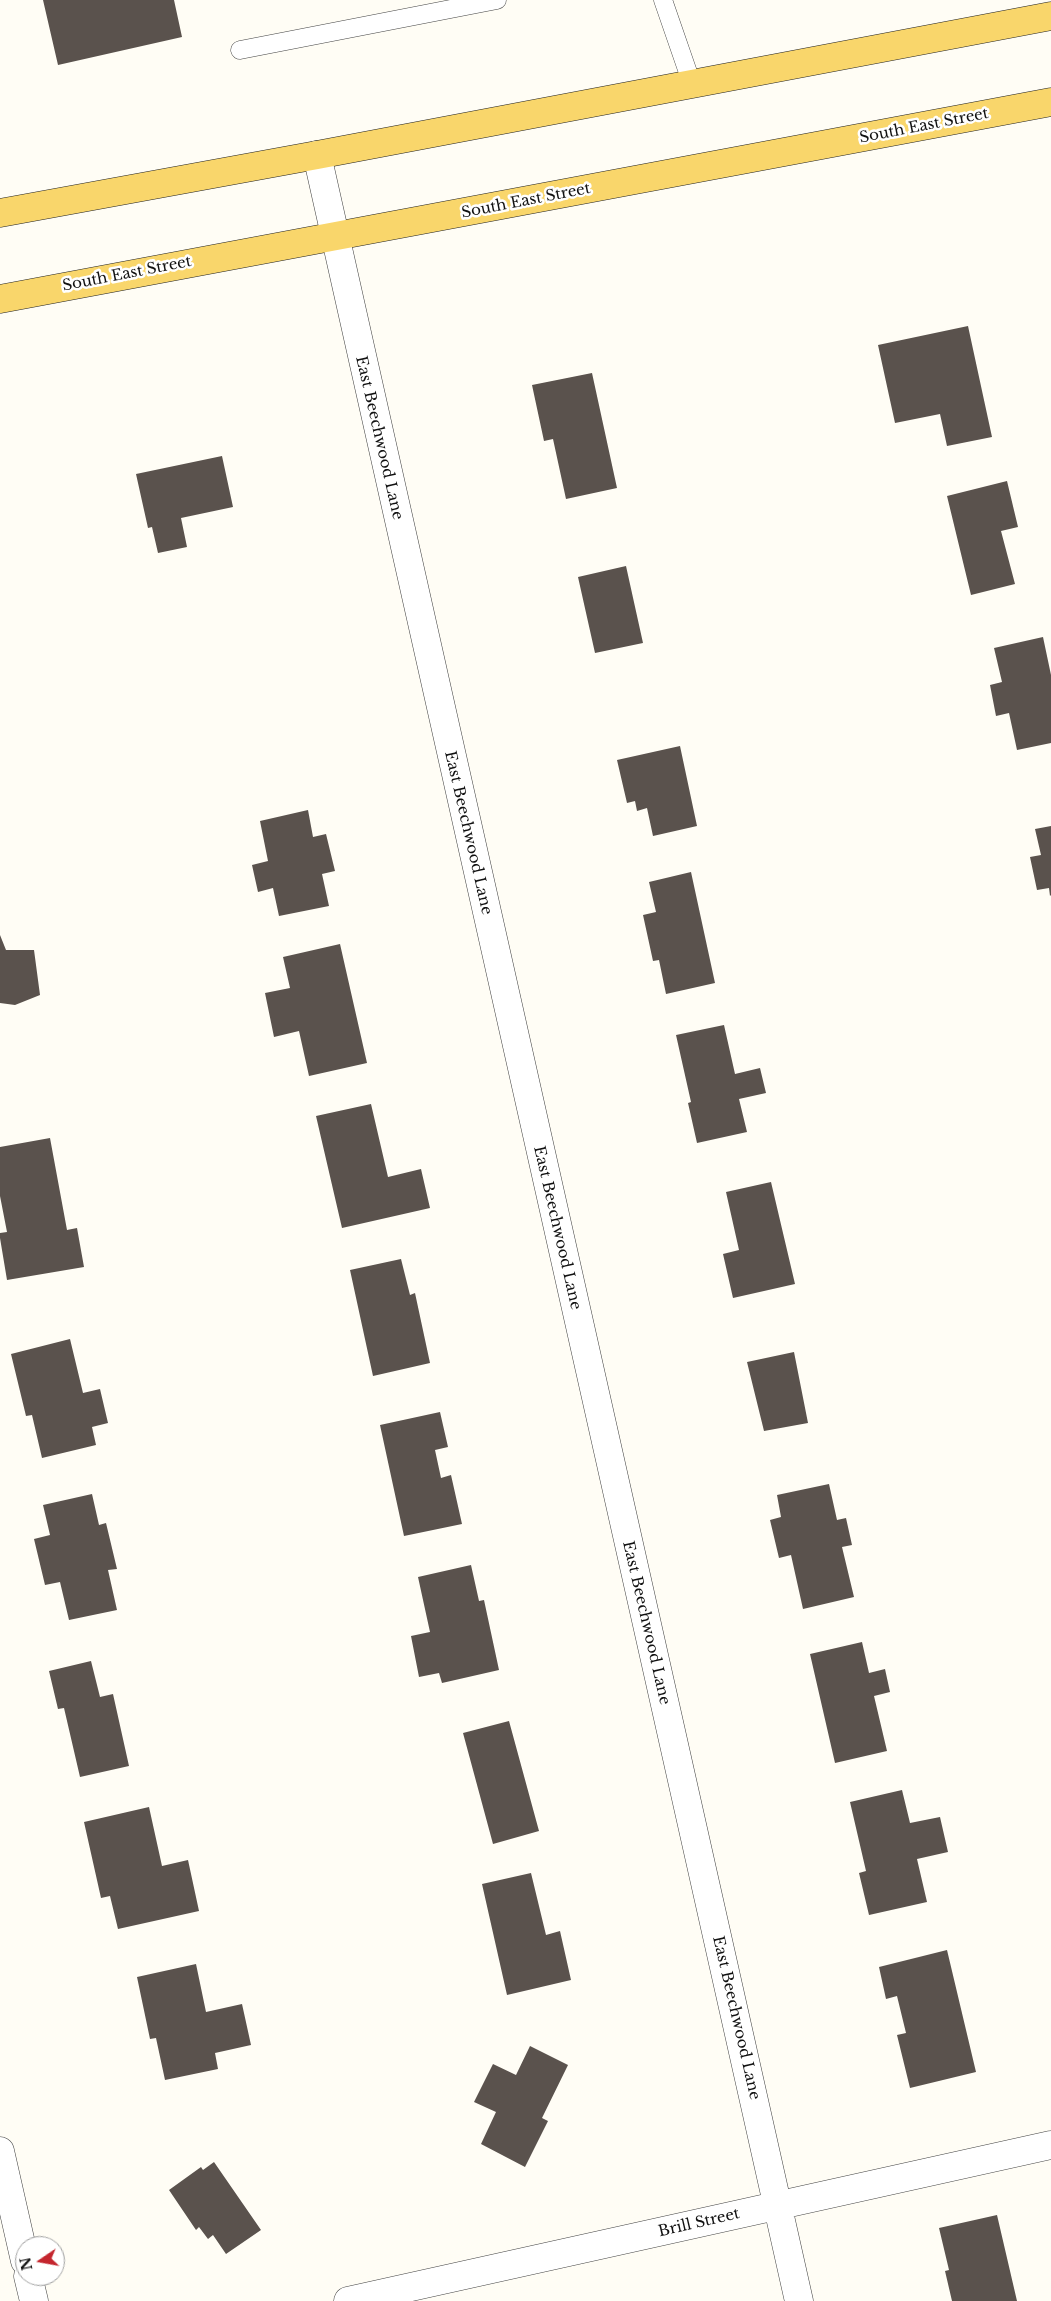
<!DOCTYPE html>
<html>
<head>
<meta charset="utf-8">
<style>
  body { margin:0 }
  #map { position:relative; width:1051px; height:2301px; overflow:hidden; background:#fffdf5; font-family:"Libre Baskerville",serif }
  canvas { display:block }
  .north { position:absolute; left:15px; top:2236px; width:50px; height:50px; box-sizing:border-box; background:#fff; border:1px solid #a0a0a0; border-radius:50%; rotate:258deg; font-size:14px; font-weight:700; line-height:20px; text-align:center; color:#111 }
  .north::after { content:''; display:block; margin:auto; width:18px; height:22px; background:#c4262e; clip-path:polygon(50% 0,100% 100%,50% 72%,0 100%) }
</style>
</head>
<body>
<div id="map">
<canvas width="1051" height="2301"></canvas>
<div class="north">N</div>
</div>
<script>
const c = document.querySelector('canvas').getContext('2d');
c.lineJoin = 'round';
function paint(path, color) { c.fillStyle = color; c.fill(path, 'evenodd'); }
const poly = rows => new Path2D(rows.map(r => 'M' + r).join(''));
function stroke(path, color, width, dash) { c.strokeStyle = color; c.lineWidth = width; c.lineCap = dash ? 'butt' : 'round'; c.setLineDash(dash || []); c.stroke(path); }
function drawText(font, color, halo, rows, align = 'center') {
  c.font = font + ' "Libre Baskerville",serif'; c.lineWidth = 5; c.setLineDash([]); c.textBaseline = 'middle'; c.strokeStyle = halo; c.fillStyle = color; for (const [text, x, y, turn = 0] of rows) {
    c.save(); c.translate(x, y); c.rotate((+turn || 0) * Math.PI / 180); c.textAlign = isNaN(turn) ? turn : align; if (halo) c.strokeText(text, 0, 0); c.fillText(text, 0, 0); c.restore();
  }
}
const building = poly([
  [43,0,174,0,182,37,58,65],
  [968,326,992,437,947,446,940,414,895,423,878,345],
  [592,373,617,488,566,499,553,439,544,441,532,385],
  [222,456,233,507,181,518,187,547,158,553,152,527,148,528,136,474],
  [1007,481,1018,527,1001,531,1015,584,971,595,947,496],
  [626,566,643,643,595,653,578,577],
  [1043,637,1051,675,1051,743,1017,750,1009,713,996,716,990,685,1002,682,994,648],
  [680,746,697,826,653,836,647,808,637,811,635,801,627,803,617,760],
  [308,810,313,837,326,834,335,871,322,874,329,906,279,916,273,888,258,892,252,865,268,861,260,821],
  [1051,826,1051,895,1050,896,1049,888,1037,890,1030,857,1041,855,1035,829],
  [691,872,715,983,666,994,659,960,653,961,643,915,656,912,649,882],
  [0,935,6,950,34,950,40,995,15,1005,0,1003],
  [340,944,367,1063,309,1076,299,1031,274,1037,265,993,290,988,283,957],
  [724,1025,735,1074,760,1068,766,1093,739,1099,747,1132,697,1143,688,1103,691,1102,676,1035],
  [371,1104,388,1177,421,1169,430,1208,342,1228,316,1116],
  [50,1138,67,1230,77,1228,84,1267,7,1280,0,1238,0,1233,7,1232,0,1196,0,1147],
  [771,1182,795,1284,733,1298,723,1254,739,1250,726,1192],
  [401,1259,410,1295,415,1293,430,1363,373,1376,350,1270],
  [70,1339,83,1393,100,1389,108,1423,92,1427,96,1445,42,1458,32,1415,26,1416,11,1354],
  [794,1352,808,1423,764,1431,747,1362],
  [440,1412,448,1447,435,1450,441,1478,451,1475,462,1524,404,1536,380,1425],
  [829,1484,837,1520,846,1518,852,1545,842,1547,854,1597,803,1609,791,1555,779,1558,770,1520,781,1517,777,1495],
  [92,1494,99,1525,106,1523,117,1569,108,1570,117,1610,69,1620,60,1582,45,1585,34,1539,50,1535,43,1505],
  [471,1565,479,1601,484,1600,499,1670,442,1683,439,1673,419,1677,411,1636,430,1632,418,1577],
  [862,1642,869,1673,885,1669,890,1692,874,1696,887,1751,835,1763,810,1654],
  [91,1661,100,1697,113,1694,129,1766,80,1777,64,1708,58,1709,49,1671],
  [509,1721,539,1831,493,1844,463,1733],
  [902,1790,910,1823,940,1817,948,1852,917,1859,927,1902,869,1915,859,1873,866,1871,850,1802],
  [149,1807,162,1866,188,1860,199,1911,118,1929,110,1896,101,1898,84,1822],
  [531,1873,546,1935,560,1931,571,1980,507,1995,482,1884],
  [947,1950,976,2072,910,2088,897,2035,906,2033,897,1996,886,1999,879,1967],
  [196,1964,206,2012,242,2004,251,2045,215,2053,218,2069,165,2080,156,2038,150,2039,137,1977],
  [530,2046,568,2065,542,2118,548,2121,525,2167,481,2144,496,2112,474,2102,493,2064,516,2075],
  [214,2162,261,2230,226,2254,213,2235,208,2239,199,2227,196,2230,169,2190,201,2167,203,2170],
  [997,2215,1017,2301,952,2301,945,2271,949,2270,939,2228]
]);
const lane = poly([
  [663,0,692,84],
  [240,50,497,0]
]);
const street = poly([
  [317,155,799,2301],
  [0,2151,25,2261],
  [28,2276,34,2301],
  [348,2301,1051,2145]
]);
const primary = poly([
  [0,213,317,155,1051,16],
  [0,299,1051,102]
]);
const streetNames = [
  ["South East Street",924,126,-11],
  ["South East Street",526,201,-11],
  ["South East Street",127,274,-11],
  ["East Beechwood Lane",379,438,77],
  ["East Beechwood Lane",468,833,77],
  ["East Beechwood Lane",557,1228,77],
  ["East Beechwood Lane",646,1623,77],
  ["East Beechwood Lane",736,2018,77],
  ["Brill Street",699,2223,-13]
];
paint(building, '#5a524d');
stroke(lane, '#444', 19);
stroke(street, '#444', 29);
stroke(primary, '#222', 29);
stroke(lane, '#fff', 18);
stroke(street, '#fff', 28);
stroke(primary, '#f9d66b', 28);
drawText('15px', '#111', '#fff', streetNames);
</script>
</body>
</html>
